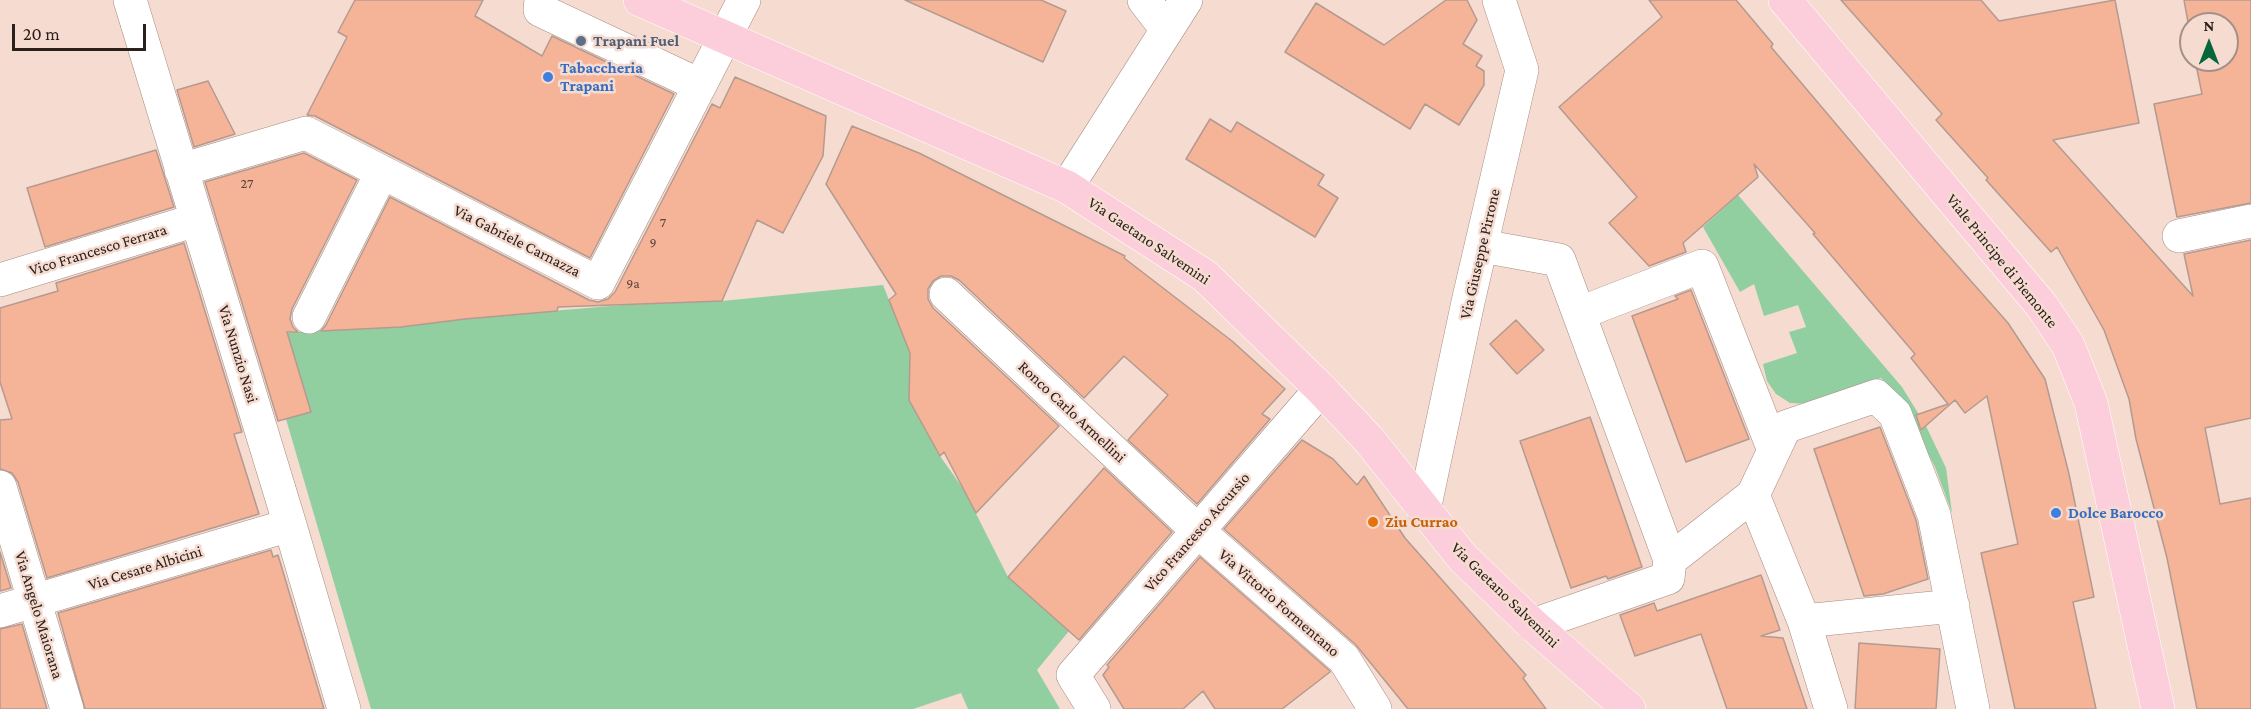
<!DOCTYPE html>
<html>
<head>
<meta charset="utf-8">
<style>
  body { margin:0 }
  #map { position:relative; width:2251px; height:709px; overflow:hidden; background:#f6dbd0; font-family:"Crimson Pro",serif }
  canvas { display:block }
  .north { position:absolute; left:2179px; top:12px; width:60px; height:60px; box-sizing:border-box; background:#f6dbd0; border:2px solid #a49088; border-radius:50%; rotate:0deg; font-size:16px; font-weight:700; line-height:24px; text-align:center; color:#2a201c }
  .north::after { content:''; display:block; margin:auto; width:21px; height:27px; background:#05673b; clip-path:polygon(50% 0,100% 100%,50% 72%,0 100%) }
  .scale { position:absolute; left:12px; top:24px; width:134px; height:27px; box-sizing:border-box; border:3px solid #2a201c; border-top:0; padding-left:8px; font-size:18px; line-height:21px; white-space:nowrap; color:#2a201c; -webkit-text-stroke:4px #f6dbd0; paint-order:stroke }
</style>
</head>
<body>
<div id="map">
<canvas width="2251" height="709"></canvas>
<div class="north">N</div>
<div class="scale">20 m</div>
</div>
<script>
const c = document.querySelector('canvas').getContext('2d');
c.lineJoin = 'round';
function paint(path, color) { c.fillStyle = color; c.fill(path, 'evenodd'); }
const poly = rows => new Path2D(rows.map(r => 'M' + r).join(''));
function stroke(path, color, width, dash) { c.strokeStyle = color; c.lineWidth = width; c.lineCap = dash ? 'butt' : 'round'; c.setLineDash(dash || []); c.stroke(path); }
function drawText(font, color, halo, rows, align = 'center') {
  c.font = font + ' "Crimson Pro",serif'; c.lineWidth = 5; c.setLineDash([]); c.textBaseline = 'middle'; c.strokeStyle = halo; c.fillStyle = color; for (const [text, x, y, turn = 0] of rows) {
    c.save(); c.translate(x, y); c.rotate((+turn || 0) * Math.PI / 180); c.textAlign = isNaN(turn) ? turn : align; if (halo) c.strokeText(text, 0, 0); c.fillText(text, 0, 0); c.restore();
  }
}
const green = poly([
  [1738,195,1902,387,1926,426,1946,468,1952,513,1935,467,1895,392,1881,378,1808,404,1790,403,1776,394,1767,381,1763,364,1797,353,1789,332,1806,327,1798,305,1764,316,1754,284,1740,292,1703,227],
  [883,285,910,353,909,400,940,456,964,490,1008,577,1069,631,1037,670,1060,709,968,709,961,693,913,709,371,709,286,419,311,411,287,333,623,305,722,301]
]);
const building = poly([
  [355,0,483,0,475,16,542,56,552,36,674,94,590,258,315,116,307,115,347,37,338,32,355,0],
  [905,0,1041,0,1066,11,1043,62,905,0],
  [1446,0,1467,0,1477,20,1463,44,1482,56,1476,66,1484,71,1484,85,1459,125,1425,104,1410,129,1285,52,1316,3,1384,45,1446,0],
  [1649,0,1736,0,1773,44,1771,47,1917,220,2008,323,2045,379,2069,474,2094,597,2073,602,2096,709,2015,709,1981,553,2018,544,1987,396,1965,413,1955,400,1921,430,1916,415,1948,404,1911,358,1915,354,1813,234,1815,233,1754,164,1758,177,1683,243,1686,252,1649,266,1609,223,1637,197,1559,107,1662,17,1649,0],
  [1841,0,1981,0,1999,21,2115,0,2139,123,2053,140,2193,296,2184,254,2251,240,2251,418,2205,428,2220,504,2251,498,2251,709,2197,709,2167,558,2136,439,2129,399,2104,330,2057,247,2051,252,1986,180,1988,178,1936,120,1942,114,1841,0],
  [2184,0,2251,0,2251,203,2177,217,2154,104,2202,94,2195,60,2227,60,2227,24,2191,24,2191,39,2184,0],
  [735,77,826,116,823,156,783,233,757,220,722,301,558,307,557,311,465,319,401,327,321,331,326,325,390,197,589,300,598,302,608,299,615,292,712,104,720,108,735,77],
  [208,81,235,134,194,147,177,90,208,81],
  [1210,119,1231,132,1237,122,1324,175,1318,185,1338,198,1315,237,1186,159,1210,119],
  [852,126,919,153,1125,256,1124,258,1232,341,1285,389,1262,414,1270,419,1197,504,1128,440,1168,395,1124,356,1084,398,959,280,951,276,941,276,933,281,928,289,928,299,933,308,1059,426,976,513,944,452,940,456,909,400,910,353,889,300,896,294,826,184,852,126],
  [156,150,174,207,45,247,27,188,156,150],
  [304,153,357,180,292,309,290,319,293,327,298,332,287,332,311,412,278,421,205,182,304,153],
  [184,243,242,432,234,434,259,514,47,578,18,482,12,473,0,469,0,420,12,419,0,382,0,308,58,291,56,283,184,243],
  [1691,290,1749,439,1686,462,1632,316,1678,299,1675,296,1691,290],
  [1516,320,1544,350,1517,374,1490,344,1516,320],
  [1590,417,1642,567,1608,579,1606,576,1571,588,1520,441,1590,417],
  [1880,427,1916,520,1928,579,1883,594,1864,596,1814,449,1880,427],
  [1302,440,1333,459,1357,485,1364,476,1405,538,1526,675,1523,678,1546,709,1408,709,1356,645,1224,529,1302,440],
  [1104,468,1172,532,1079,640,1008,577,1104,468],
  [271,550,273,557,278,555,324,709,85,709,58,613,271,550],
  [0,552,11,588,0,591,0,552],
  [1200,557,1330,671,1330,672,1282,709,1215,709,1203,691,1183,709,1124,709,1103,675,1109,667,1107,665,1200,557],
  [1761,575,1780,630,1761,636,1783,638,1807,709,1727,709,1701,634,1635,656,1620,615,1654,603,1657,611,1761,575],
  [22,624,47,709,0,709,0,629,22,624],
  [1859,643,1940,649,1936,709,1855,709,1859,643]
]);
const minor = poly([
  [130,0,290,525,344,709],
  [541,0,540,10,699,85],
  [1144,0,1167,30],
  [181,170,306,133,598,283,744,0],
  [1067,187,1186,0],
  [2179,236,2251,221],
  [1482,246,1559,260,1670,560,1668,578,1533,625],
  [0,280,196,220],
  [946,294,1198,531,1344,659,1375,709],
  [1580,313,1702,266,1773,448],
  [309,317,382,172],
  [0,487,67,709],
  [1753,495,1804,621,1831,709],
  [1424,510,1468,302,1522,70,1499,0],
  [1670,560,1753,495,1785,427,1876,396,1895,414,1934,515,1973,709],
  [0,611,290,525],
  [1804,621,1953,606],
  [1094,709,1073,675,1321,389]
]);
const major = poly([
  [640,0,1067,187,1205,276,1321,389,1370,441,1463,558,1533,625,1629,709],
  [1785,0,2042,306,2068,345,2091,403,2158,709]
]);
const markers = [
  [581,41,6,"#5c6f8a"],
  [548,77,6,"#3f7fe0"],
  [2056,513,6,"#3f7fe0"],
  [1373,522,6,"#e8710a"]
];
const numberNames = [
  ["27",247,184],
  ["7",663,223],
  ["9",653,243],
  ["9a",633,284]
];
const serviceNames = [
  ["Trapani Fuel",593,41]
];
const shopNames = [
  ["Tabaccheria",560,68],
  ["Trapani",560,86],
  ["Dolce Barocco",2068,513]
];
const streetNames = [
  ["Via Gabriele Carnazza",517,241,27],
  ["Via Gaetano Salvemini",1149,241,34],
  ["Vico Francesco Ferrara",98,250,-17],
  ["Via Giuseppe Pirrone",1480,254,-77],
  ["Viale Principe di Piemonte",2002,261,51],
  ["Via Nunzio Nasi",238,354,73],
  ["Ronco Carlo Armellini",1072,412,43],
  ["Vico Francesco Accursio",1197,532,-49],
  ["Via Cesare Albicini",145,568,-17],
  ["Via Gaetano Salvemini",1505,595,44],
  ["Via Vittorio Formentano",1279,603,41],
  ["Via Angelo Maiorana",39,615,73]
];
const foodNames = [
  ["Ziu Currao",1385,522]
];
paint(green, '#91cfa1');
paint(building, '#f5b498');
stroke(building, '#b49a90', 1.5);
stroke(minor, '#a58c81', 34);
stroke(major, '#fff', 34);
stroke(minor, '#fff', 33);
stroke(major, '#fccedb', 33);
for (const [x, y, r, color] of markers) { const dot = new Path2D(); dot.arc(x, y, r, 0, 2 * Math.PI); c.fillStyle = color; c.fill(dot); stroke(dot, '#f6dbd0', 2); }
drawText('14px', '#5d453b', null, numberNames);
drawText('bold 16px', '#4e5e75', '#f6dbd0', serviceNames, 'left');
drawText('bold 16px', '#366cbe', '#f6dbd0', shopNames, 'left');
drawText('16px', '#2a201c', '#f6dbd0', streetNames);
drawText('bold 16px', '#c56008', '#f6dbd0', foodNames, 'left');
</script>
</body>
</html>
